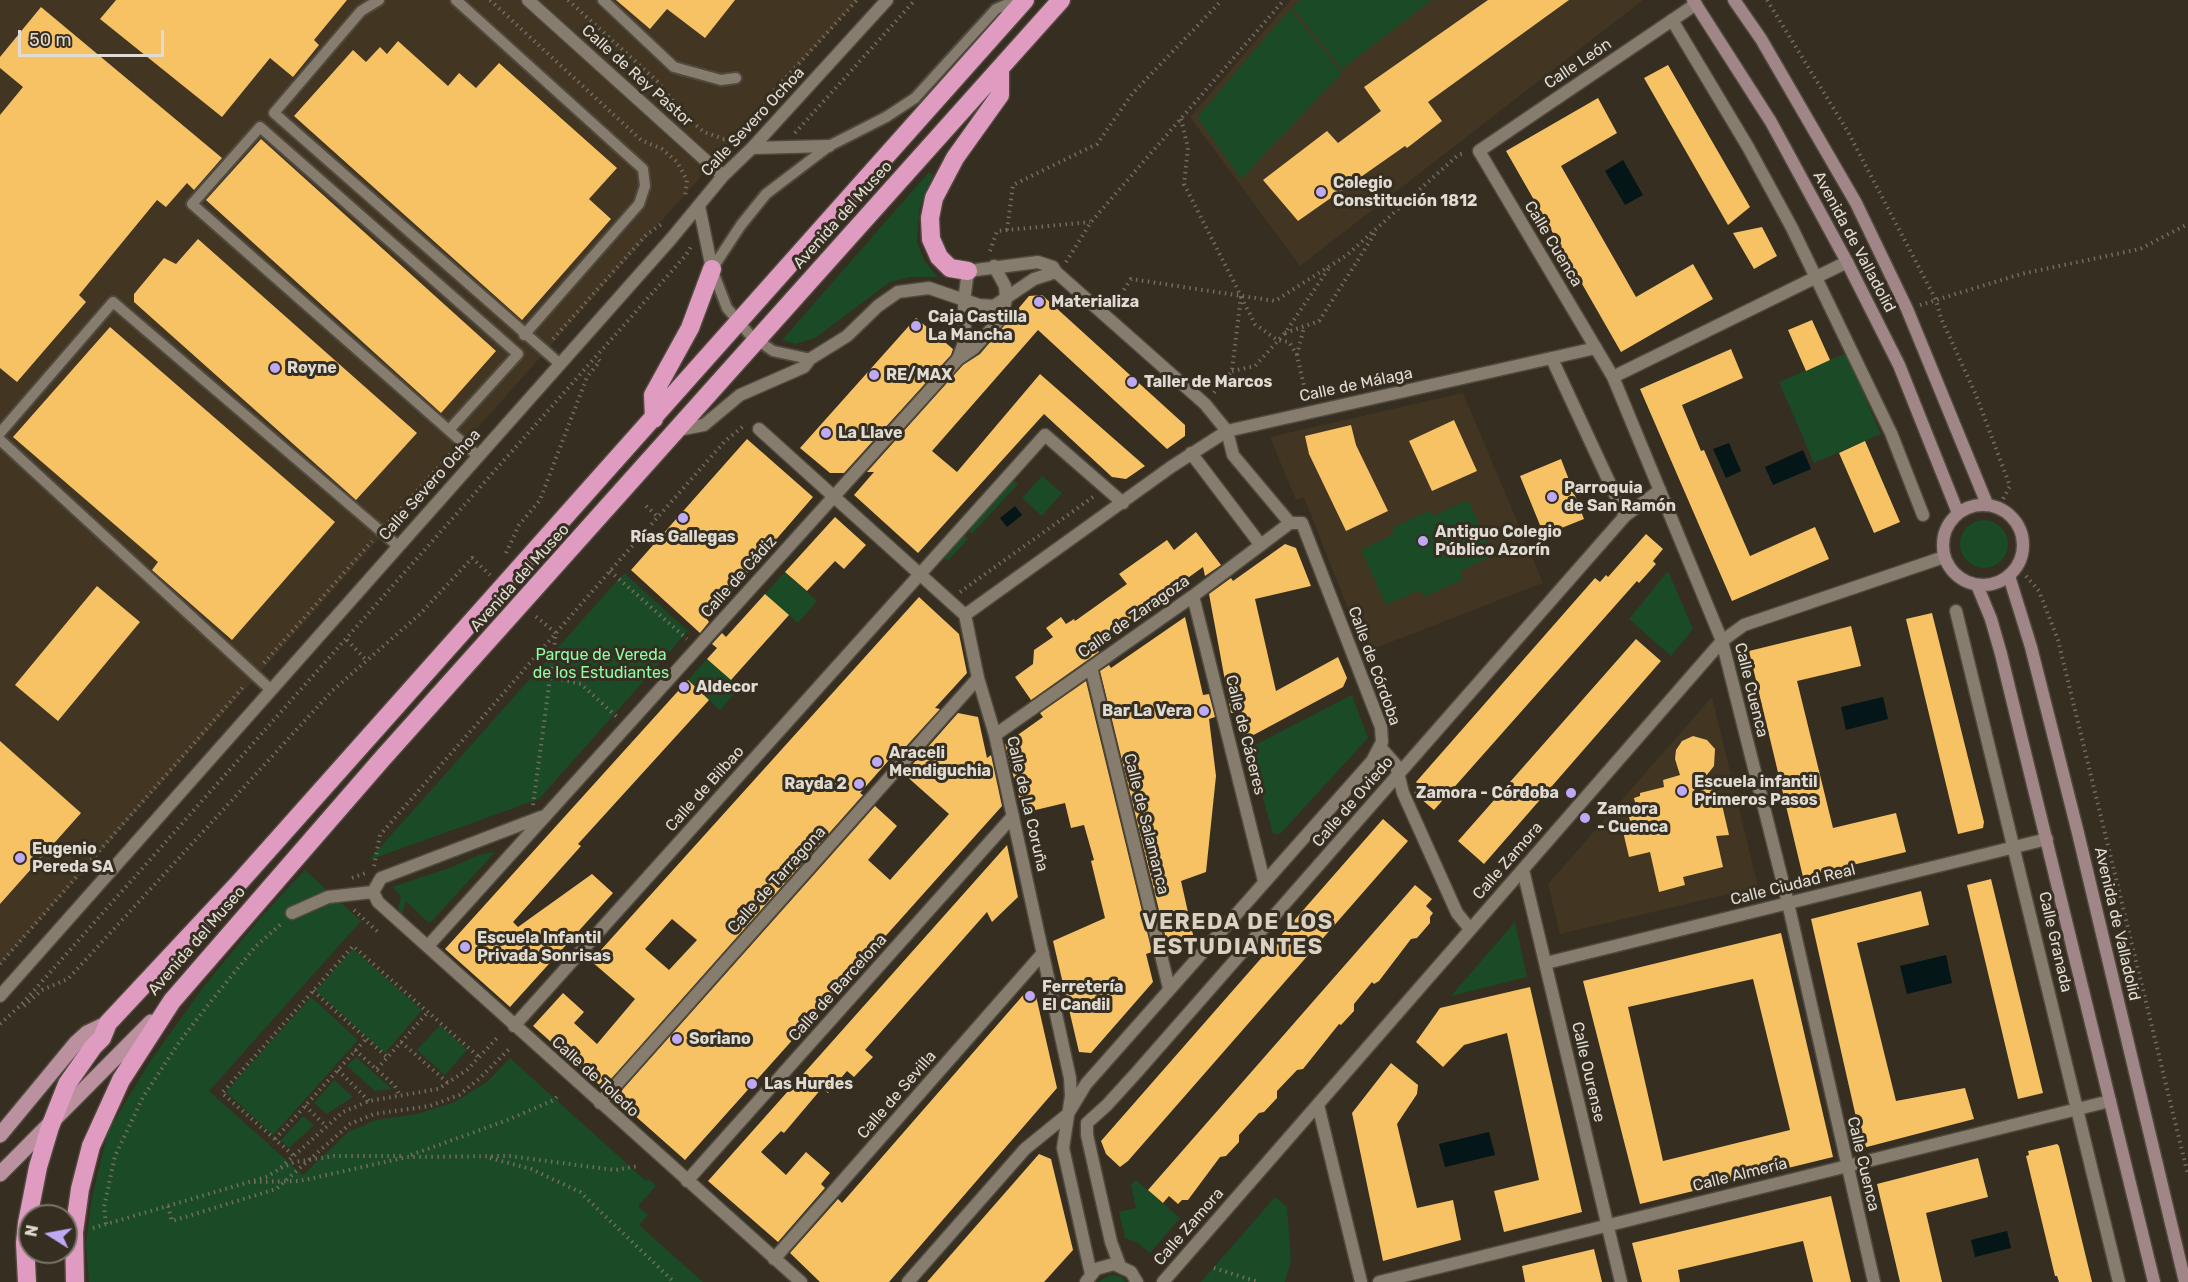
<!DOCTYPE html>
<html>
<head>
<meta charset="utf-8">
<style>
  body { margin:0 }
  #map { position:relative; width:2188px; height:1282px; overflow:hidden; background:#352e21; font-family:Rubik,sans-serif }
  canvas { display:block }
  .north { position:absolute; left:18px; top:1204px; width:60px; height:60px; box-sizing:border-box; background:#352e21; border:2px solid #797368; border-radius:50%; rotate:281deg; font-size:16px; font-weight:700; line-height:24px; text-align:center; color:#e0dbd3 }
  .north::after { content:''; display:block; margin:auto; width:21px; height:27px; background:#bfa9f4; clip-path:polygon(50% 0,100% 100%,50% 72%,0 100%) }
  .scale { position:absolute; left:18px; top:30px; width:146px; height:27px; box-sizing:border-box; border:3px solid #e0dbd3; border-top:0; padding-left:8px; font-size:18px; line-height:21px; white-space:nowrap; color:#e0dbd3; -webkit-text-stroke:4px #352e21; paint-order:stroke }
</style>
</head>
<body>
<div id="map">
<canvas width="2188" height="1282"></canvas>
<div class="north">N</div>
<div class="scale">50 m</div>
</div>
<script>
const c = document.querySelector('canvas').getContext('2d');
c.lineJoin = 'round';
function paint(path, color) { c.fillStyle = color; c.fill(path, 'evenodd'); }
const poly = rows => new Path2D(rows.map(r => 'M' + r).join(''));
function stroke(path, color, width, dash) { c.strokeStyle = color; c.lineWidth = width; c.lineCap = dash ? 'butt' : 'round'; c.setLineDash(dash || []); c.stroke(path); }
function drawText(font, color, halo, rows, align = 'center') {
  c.font = font + ' Rubik,sans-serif'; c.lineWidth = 6; c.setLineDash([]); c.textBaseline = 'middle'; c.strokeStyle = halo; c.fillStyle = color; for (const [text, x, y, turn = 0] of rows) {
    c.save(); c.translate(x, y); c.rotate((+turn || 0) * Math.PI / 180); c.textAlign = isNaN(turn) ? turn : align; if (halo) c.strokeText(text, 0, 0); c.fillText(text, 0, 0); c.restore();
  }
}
const built = poly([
  [0,0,858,0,0,965],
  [1291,0,1643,0,1300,266,1190,117],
  [1463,393,1543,583,1365,652,1304,497,1296,500,1270,437],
  [1712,697,1758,887,1560,934,1548,884]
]);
const green = poly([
  [1301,0,1432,0,1342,69,1292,7],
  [1290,9,1342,73,1241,179,1197,117],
  [929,172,933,175,919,210,917,243,925,262,938,277,910,277,890,282,815,338,795,344,782,340],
  [1846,353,1881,434,1814,463,1779,382],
  [1042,476,1062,493,1042,516,1022,498],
  [1012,479,1018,484,972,534,967,529],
  [1468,500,1493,556,1460,571,1463,579,1424,597,1420,590,1386,605,1361,550,1394,534,1392,528,1430,510,1433,516],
  '1960 544a24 24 0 1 1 48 0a24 24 0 1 1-48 0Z',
  [963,534,968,539,948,561,942,557],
  [1668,571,1693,629,1671,656,1629,619],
  [785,572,817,601,798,623,765,594],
  [624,573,688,631,539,799,369,860],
  [707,659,740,687,720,710,688,680],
  [1352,695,1368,738,1280,834,1273,834,1249,748],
  [495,852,432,921,428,922,406,901,402,914,398,910,401,896,392,887,452,867,478,855],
  [305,870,361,921,209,1091,303,1175,348,1132,376,1120,417,1114,455,1102,488,1081,510,1058,646,1181,649,1179,656,1186,638,1206,648,1215,639,1225,703,1282,89,1282,86,1244,92,1197,108,1131,151,1060,205,985,261,917],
  [1515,922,1527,977,1451,996],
  [353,949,422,1010,385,1053,316,991],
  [311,997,358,1040,273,1135,226,1092],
  [440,1025,467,1050,445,1075,417,1050],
  [356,1057,392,1089,375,1091,347,1066],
  [334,1080,353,1097,327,1114,314,1103],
  [303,1116,314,1125,289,1148,281,1140],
  [1136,1180,1180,1218,1150,1253,1138,1243,1125,1238,1119,1212,1136,1208,1131,1185],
  [1275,1197,1287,1207,1291,1260,1285,1282,1201,1282],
  [1111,1275,1121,1277,1126,1282,1097,1282]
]);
const water = poly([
  [1623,160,1643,195,1625,205,1605,171],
  [1729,443,1741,471,1726,478,1713,449],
  [1803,450,1811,469,1773,485,1765,467],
  [1015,506,1022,515,1007,527,1000,518],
  [1883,697,1888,719,1846,730,1841,707],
  [1946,955,1952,983,1907,994,1900,966],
  [1489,1132,1495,1155,1445,1167,1439,1144],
  [2007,1231,2011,1248,1975,1257,1971,1240]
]);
const building = poly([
  [116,0,347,0,314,40,319,45,293,77,270,58,222,117,100,19],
  [616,0,735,0,705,38,667,9,650,29],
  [1488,0,1569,0,1428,102,1442,121,1407,148,1405,146,1298,221,1263,180,1327,131,1338,143,1381,111,1364,87],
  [41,7,222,158,194,190,187,183,166,207,157,200,79,295,86,302,17,382,0,368,0,115,23,87,0,68,0,57],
  [398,41,448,86,459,73,476,88,499,63,617,168,589,199,611,219,522,320,294,116,353,50,366,62,380,47,387,54],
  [1668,65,1750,207,1728,225,1644,78],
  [1598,98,1617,133,1561,166,1636,297,1693,264,1713,299,1621,352,1506,151],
  [261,139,496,351,441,413,206,200],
  [1762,227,1777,256,1754,269,1733,233],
  [198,239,417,433,356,500,134,302,134,294,164,258,176,264],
  [1042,295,1185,425,1185,436,1167,449,1038,330,932,451,957,472,1040,374,1145,466,1126,479,1112,477,1044,414,918,553,854,495,874,472,867,472,963,365,980,354,1029,296],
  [916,318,953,349,951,355,844,473,830,473,800,448],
  [1812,320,1830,360,1806,371,1788,330],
  [110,327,335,522,232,640,152,570,158,562,13,437],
  [1731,349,1743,378,1682,405,1701,451,1704,450,1750,556,1815,527,1829,559,1732,601,1640,389],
  [1454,420,1477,471,1432,491,1409,441],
  [1351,425,1356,445,1388,511,1346,531,1309,454,1305,436],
  [747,439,813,497,707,619,709,622,700,633,631,570],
  [1865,441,1900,522,1874,533,1839,453],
  [1561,459,1584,519,1544,535,1520,476],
  [835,517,866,545,844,569,835,561,807,591,785,572],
  [1196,532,1221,565,1205,576,1203,567,1095,645,1099,652,1031,700,1015,677,1033,664,1034,650,1053,637,1046,628,1061,617,1066,624,1074,619,1075,621,1127,584,1119,574,1167,540,1174,550],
  [1646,534,1663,549,1653,561,1656,564,1639,583,1637,581,1434,810,1414,793,1421,787,1416,782,1595,578,1600,582,1606,575,1608,577],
  [1285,544,1296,548,1311,586,1255,599,1276,691,1338,657,1347,678,1343,687,1248,738,1242,734,1236,712,1231,713,1209,594,1231,578,1233,581],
  [97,586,140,622,58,721,15,685],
  [765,594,789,615,731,680,707,659,717,648,712,644,722,633,726,637],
  [919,597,959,634,967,673,935,708,940,709,891,763,889,760,860,793,863,795,603,1088,533,1026,563,993,584,1012,574,1023,597,1044,635,999,591,961],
  [672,919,697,940,669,970,645,949],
  [1932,613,1984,822,1983,828,1958,834,1906,619],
  [1185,617,1203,695,1209,694,1215,717,1209,719,1216,776,1206,872,1181,881,1194,939,1168,947,1100,671,1109,665,1111,668],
  [1851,626,1861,666,1797,681,1833,828,1896,813,1906,852,1803,877,1749,651],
  [1636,639,1661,661,1484,864,1458,841],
  [688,680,709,700,578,844,581,846,513,922,518,927,592,874,613,893,510,1007,445,949],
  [1086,681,1152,952,1146,954,1153,982,1091,1053,1079,1052,1053,941,1105,918,1091,861,1094,860,1084,825,1071,828,1065,803,1023,813,1005,744,1043,717,1040,713],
  [958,713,978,717,987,758,991,755,1002,806,685,1160,615,1098,875,806,897,826,868,860,890,880,949,814,904,774],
  [1693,736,1707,740,1715,749,1714,766,1702,781,1720,796,1729,835,1716,836,1723,867,1683,877,1685,885,1659,892,1650,852,1629,857,1621,823,1630,821,1627,809,1636,806,1634,798,1640,796,1640,793,1664,787,1663,780,1680,775,1675,759,1676,750,1682,741],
  [0,741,81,813,0,904],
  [1383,819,1408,841,1128,1161,1120,1167,1106,1154,1101,1141],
  [1007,845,1018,897,992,922,987,912,865,1050,873,1057,854,1077,847,1071,828,1093,822,1088,784,1133,781,1131,761,1152,786,1175,806,1152,830,1173,821,1184,825,1188,778,1242,708,1181],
  [1991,879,2043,1093,2018,1099,1967,885],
  [1415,885,1432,899,1426,906,1433,913,1430,917,1430,923,1417,938,1411,939,1379,981,1374,984,1372,982,1354,1004,1354,1011,1341,1025,1339,1024,1303,1069,1297,1070,1277,1091,1277,1098,1264,1112,1259,1113,1239,1135,1239,1142,1226,1156,1220,1157,1188,1200,1182,1200,1178,1204,1169,1196,1163,1203,1148,1190],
  [1921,891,1929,925,1857,943,1896,1101,1965,1088,1974,1119,1863,1148,1811,919],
  [1781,933,1833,1157,1640,1204,1583,981],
  [1753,979,1790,1130,1663,1161,1628,1007],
  [1530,987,1582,1212,1504,1232,1494,1191,1539,1180,1507,1033,1464,1045,1443,1067,1416,1042,1440,1008],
  [1025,993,1036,996,1057,1088,889,1282,820,1282,790,1253,838,1199,842,1203],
  [1391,1063,1418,1085,1417,1094,1397,1124,1417,1208,1453,1200,1461,1240,1383,1261,1352,1113],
  [2057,1144,2059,1146,2092,1282,2059,1282,2057,1276,2055,1276,2026,1156,2029,1155,2028,1151],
  [1039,1154,1051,1159,1073,1250,1044,1282,927,1282],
  [1978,1158,1988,1197,1926,1213,1942,1282,1900,1282,1877,1184],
  [1831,1196,1851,1282,1813,1282,1803,1241,1678,1270,1680,1282,1642,1282,1632,1243],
  [1594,1249,1602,1282,1525,1282,1522,1266]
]);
const path = poly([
  [490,0,641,140,662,149,677,162,687,180,685,197],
  [568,0,657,81,685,116,704,132,724,139,742,135],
  [1767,0,1848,132,1936,300,1941,318,1976,395,2010,486,2002,501],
  [759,116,771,94,857,0],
  [1181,119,1188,148,1184,184,1241,296,1232,371,1213,394],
  [795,133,915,0],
  [1007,230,1013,185,1097,144,1132,94,1222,0],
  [990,251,997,231,1090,222],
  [1066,262,1091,222,1284,0],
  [1241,297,1255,324,1277,340,1289,342,1297,355,1307,400],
  [1114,305,1131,279,1275,301,1347,255,1458,155,1464,153],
  [1920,305,2021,274,2140,249,2188,224],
  [1285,333,1319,321,1377,230],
  [553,339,646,235,663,223],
  [1297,355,1304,327],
  [1232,371,1255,366,1285,333,1329,268],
  [646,506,658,517],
  [389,522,452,452],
  [506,553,519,525,540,500,587,377,600,361,598,359],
  [610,571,687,639],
  [2026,576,2039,591,2058,640,2188,1175],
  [960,592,1093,497],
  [347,640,366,660],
  [264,663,372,541],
  [550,677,581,684,617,717],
  [533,805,556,633,534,615],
  [374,866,380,835,610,571,725,441,745,425],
  [352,878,368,872],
  [354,910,378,932],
  [0,964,245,685],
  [313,991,387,1057],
  [24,1006,42,990,68,979,332,691,420,614,472,558,490,575],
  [0,1024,22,1004,686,255,692,245],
  [401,1042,448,1083],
  [355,1050,395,1086,400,1096],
  [377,1069,428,1012],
  [338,1070,369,1101],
  [305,1106,325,1125],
  [275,1139,366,1039],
  [293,1155,222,1093,353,946,480,1058],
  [411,1155,505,1121,554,1100,559,1094],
  [490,1158,531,1169,580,1192,674,1282],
  [281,1168,295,1162,334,1156,401,1156],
  [254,1182,300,1181,407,1157,509,1156,615,1170,639,1166],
  [168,1206,172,1221,276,1189,350,1124,374,1114,430,1106,459,1095,480,1078,509,1049],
  [106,1224,104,1207,115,1156,143,1097,180,1041,212,1000,255,947,282,923],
  [93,1228,266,1177,278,1170,343,1112,369,1101,438,1089,467,1070,497,1038],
  [1214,1268,1258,1282]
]);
const lane = poly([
  [379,0,361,11,274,113,560,364],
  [456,0,643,169,645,186,639,204,524,335],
  [603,0,674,67,721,80,736,78],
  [810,359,773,351,750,335,727,308,712,269,741,225,766,194,829,146,886,117,915,98,996,9,1017,0],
  [449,430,518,354,260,127,192,204,478,456],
  [0,433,113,302,398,546],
  [0,440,270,689]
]);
const street = poly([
  [528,0,723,176],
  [1696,4,1479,151,1613,377,1722,641,1788,903,1874,1282],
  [1672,20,1748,147,1792,228,1891,433,1923,515],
  [752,148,829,146],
  [699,206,712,269],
  [1552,359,1625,516],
  [1613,377,1847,262],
  [759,429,965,615,978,678,995,735,1070,1078,1071,1096,1063,1148,1091,1274],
  [678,430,704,425,740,395,804,367,810,359,847,336,878,306,898,292,929,288,979,305,994,306,1034,279,1056,272],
  [1191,453,1260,544],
  [1193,596,1264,881],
  [1956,611,2119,1282],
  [965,615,1171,467,1227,431,1596,348],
  [1091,667,1169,988],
  [995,735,1193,596,1290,523],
  [1381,748,1396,765,1403,793,1457,913,1470,929],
  [1523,870,1621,1282],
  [373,892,378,902,801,1282],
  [373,892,381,878,541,817],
  [292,913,328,897,373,892],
  [428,946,958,359,974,348,1002,317,1006,299,1005,286,994,266],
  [1546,963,2047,839],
  [0,996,671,239,723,176,752,148,887,0],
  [514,1026,1045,435,1123,503],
  [600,1103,978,678],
  [1318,1105,1361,1282],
  [1087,1123,1107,1105,1137,1072,1625,516,1660,490],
  [1087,1123,1087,1135,1111,1242,1120,1266],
  [687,1181,1013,816],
  [774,1259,1043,953],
  [908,1282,1025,1149,1068,1114,1086,1084,1372,761,1382,742,1381,727,1302,523,1290,523,1233,455,1227,431,1205,404,1056,272,1053,267,1038,262,968,271,964,301,965,340,958,359],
  [1086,1282,1096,1269,1114,1264,1131,1272,1137,1282],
  [1163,1282,1722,641,1744,625,1944,557],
  [1379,1282,2110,1101]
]);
const secondary = poly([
  [1693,0,1771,122,1847,262,1899,365,1958,513],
  [1734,0,1761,39,1856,203,1907,309,1987,504],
  '1943 545a40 40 0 1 1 80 0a40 40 0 1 1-80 0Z',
  [2009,576,2031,647,2078,833,2185,1282],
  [1977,585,1991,619,2001,654,2154,1282]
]);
const primary = poly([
  [0,1135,76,1043,87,1033,108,1023],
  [0,1174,151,1022]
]);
const highway = poly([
  [968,271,950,268,939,257,931,239,930,218,934,198,955,158,1000,95,1000,69],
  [654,419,653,395,690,328,712,269],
  [27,1282,25,1243,27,1223,38,1167,50,1127,67,1084,93,1047,102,1038,108,1023,237,885,1025,0],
  [75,1282,74,1232,80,1189,91,1146,121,1080,172,1001,382,759,1061,0]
]);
const markers = [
  [1321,192,6,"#bfa9f4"],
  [1039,302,6,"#bfa9f4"],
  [916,326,6,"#bfa9f4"],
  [275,368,6,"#bfa9f4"],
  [874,375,6,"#bfa9f4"],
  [1132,382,6,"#bfa9f4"],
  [826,433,6,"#bfa9f4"],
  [1552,497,6,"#bfa9f4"],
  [683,518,6,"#bfa9f4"],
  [1423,541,6,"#bfa9f4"],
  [684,687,6,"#bfa9f4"],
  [1204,711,6,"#bfa9f4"],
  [877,762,6,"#bfa9f4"],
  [859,784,6,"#bfa9f4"],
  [1682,791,6,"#bfa9f4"],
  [1571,793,6,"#bfa9f4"],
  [1585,818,6,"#bfa9f4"],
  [20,858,6,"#bfa9f4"],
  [465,947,6,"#bfa9f4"],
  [1030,996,6,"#bfa9f4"],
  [677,1039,6,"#bfa9f4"],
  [752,1084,6,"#bfa9f4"]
];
const streetNames = [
  ["Calle León",1578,64,-34],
  ["Calle de Rey Pastor",637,76,42],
  ["Calle Severo Ochoa",753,122,-47],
  ["Avenida del Museo",843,215,-48],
  ["Avenida de Valladolid",1854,242,62],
  ["Calle Cuenca",1553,244,59],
  ["Calle de Málaga",1356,385,-12],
  ["Calle Severo Ochoa",430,485,-48],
  ["Calle de Cádiz",739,577,-48],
  ["Avenida del Museo",520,578,-48],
  ["Calle de Zaragoza",1134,617,-35],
  ["Calle de Córdoba",1374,666,70],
  ["Calle Cuenca",1751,690,76],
  ["Calle de Cáceres",1245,735,76],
  ["Calle de Bilbao",705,789,-48],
  ["Calle de Oviedo",1353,802,-49],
  ["Calle de La Coruña",1027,804,77],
  ["Calle de Salamanca",1146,824,76],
  ["Calle Zamora",1508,861,-49],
  ["Calle de Tarragona",777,880,-48],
  ["Calle Ciudad Real",1793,885,-14],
  ["Avenida de Valladolid",2117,924,77],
  ["Avenida del Museo",197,941,-49],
  ["Calle Granada",2055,942,77],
  ["Calle de Barcelona",838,988,-48],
  ["Calle Ourense",1588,1072,77],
  ["Calle de Toledo",595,1077,42],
  ["Calle de Sevilla",897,1095,-49],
  ["Calle Cuenca",1863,1164,77],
  ["Calle Almería",1740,1175,-14],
  ["Calle Zamora",1189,1227,-49]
];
const poiNames = [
  ["Colegio",1333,183],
  ["Constitución 1812",1333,201],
  ["Materializa",1051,302],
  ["Caja Castilla",928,317],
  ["La Mancha",928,335],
  ["Royne",287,368],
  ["RE/MAX",886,375],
  ["Taller de Marcos",1144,382],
  ["La Llave",838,433],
  ["Parroquia",1564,488],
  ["de San Ramón",1564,506],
  ["Antiguo Colegio",1435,532],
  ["Público Azorín",1435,550],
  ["Rías Gallegas",683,537,"center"],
  ["Aldecor",696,687],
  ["Bar La Vera",1192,711,"right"],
  ["Araceli",889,753],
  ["Mendiguchia",889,771],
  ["Escuela infantil",1694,782],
  ["Primeros Pasos",1694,800],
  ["Rayda 2",847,784,"right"],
  ["Zamora - Córdoba",1559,793,"right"],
  ["Zamora",1597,809],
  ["- Cuenca",1597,827],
  ["Eugenio",32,849],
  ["Pereda SA",32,867],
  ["Escuela Infantil",477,938],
  ["Privada Sonrisas",477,956],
  ["Ferretería",1042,987],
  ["El Candil",1042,1005],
  ["Soriano",689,1039],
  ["Las Hurdes",764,1084]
];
const parkNames = [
  ["Parque de Vereda",601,655],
  ["de los Estudiantes",601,673]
];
const districtNames = [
  ["VEREDA DE LOS",1238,923],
  ["ESTUDIANTES",1238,948]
];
paint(built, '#423623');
paint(green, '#1a4b26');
paint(water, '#041617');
paint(building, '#f6c264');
stroke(lane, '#50493e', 14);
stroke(street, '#50493e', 15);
stroke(secondary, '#50493e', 15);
stroke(primary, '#50493e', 18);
stroke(highway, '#50493e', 21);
stroke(path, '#736c61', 4, [1.5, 4.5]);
stroke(lane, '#867d6e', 10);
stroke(street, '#867d6e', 12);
stroke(secondary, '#a18687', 12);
stroke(primary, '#bb909f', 15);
stroke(highway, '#df9cc0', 18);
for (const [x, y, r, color] of markers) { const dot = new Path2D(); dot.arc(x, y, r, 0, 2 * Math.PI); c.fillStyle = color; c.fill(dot); stroke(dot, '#352e21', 2); }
drawText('16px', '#e0dbd3', '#352e21', streetNames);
drawText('bold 16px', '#e0dbd3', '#352e21', poiNames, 'left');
drawText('16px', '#8ffba4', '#352e21', parkNames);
c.letterSpacing = '1.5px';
drawText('bold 22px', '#dbd1c1', '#352e21', districtNames);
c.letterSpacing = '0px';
</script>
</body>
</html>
